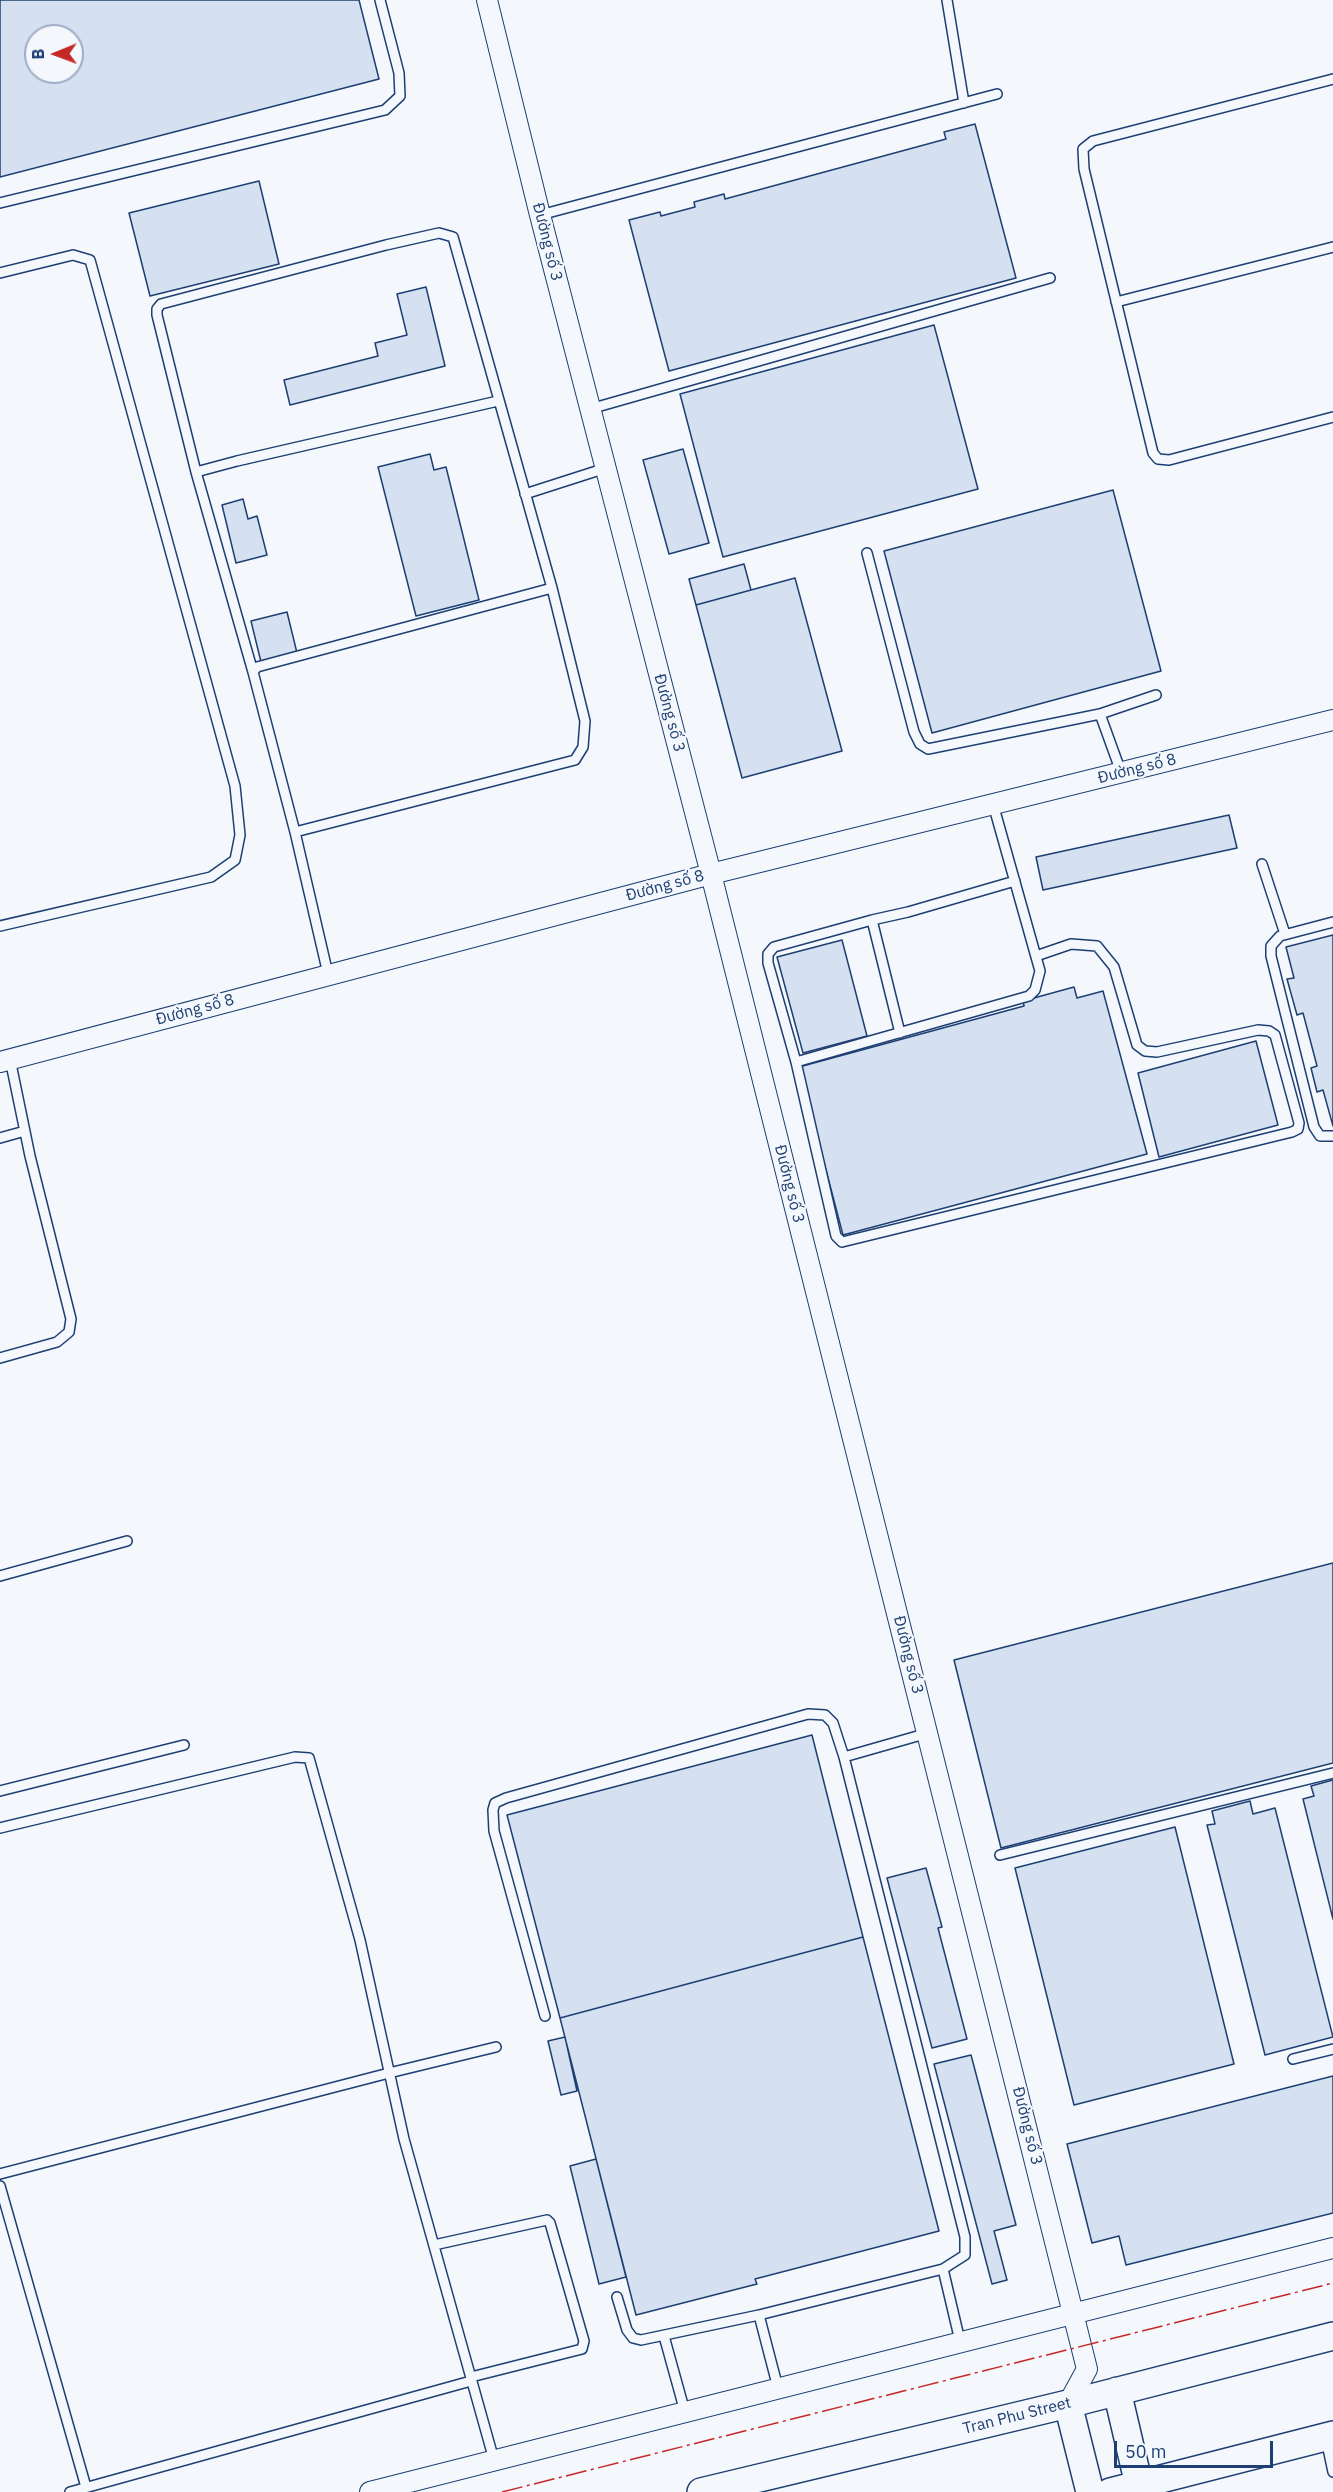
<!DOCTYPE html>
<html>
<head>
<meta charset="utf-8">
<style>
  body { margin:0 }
  #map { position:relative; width:1333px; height:2492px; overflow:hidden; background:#f4f7fb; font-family:"IBM Plex Sans",sans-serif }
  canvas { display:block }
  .north { position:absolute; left:24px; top:24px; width:60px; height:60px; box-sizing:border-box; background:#f4f7fb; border:2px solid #9eadc5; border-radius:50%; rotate:269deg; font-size:16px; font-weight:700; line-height:24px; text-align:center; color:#1d3f73 }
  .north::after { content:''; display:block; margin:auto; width:21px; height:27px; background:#c62828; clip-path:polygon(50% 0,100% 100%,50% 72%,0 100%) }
  .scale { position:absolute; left:1114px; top:2441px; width:159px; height:27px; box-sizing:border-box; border:3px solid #1d3f73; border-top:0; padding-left:8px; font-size:18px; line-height:21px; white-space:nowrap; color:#1d3f73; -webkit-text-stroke:4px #f4f7fb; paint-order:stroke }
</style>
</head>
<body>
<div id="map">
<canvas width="1333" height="2492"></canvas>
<div class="north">B</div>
<div class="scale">50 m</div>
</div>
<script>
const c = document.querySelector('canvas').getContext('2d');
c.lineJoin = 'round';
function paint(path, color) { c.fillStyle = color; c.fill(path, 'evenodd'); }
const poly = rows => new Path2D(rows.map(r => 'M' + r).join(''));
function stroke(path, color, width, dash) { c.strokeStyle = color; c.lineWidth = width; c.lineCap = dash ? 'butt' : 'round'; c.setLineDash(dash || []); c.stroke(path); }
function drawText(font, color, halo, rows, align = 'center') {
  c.font = font + ' "IBM Plex Sans",sans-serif'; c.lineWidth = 4.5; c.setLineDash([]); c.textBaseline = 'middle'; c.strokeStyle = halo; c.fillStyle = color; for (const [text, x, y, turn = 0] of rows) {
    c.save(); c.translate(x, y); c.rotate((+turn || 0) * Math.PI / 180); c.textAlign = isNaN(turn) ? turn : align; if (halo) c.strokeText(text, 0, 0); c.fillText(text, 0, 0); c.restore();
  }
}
const building = poly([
  [0,0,359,0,379,79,0,177,0,0],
  [36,36,72,36,72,72,36,72,36,36],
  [975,124,1016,278,669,371,629,220,660,212,661,216,695,207,694,202,724,194,725,199,946,139,944,132,975,124],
  [259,181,279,264,150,296,129,213,259,181],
  [426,287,445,366,290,405,284,380,378,356,375,343,407,335,397,294,426,287],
  [934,325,978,489,723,557,680,394,934,325],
  [683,449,709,543,669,554,643,460,683,449],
  [430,454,434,470,446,467,479,600,416,616,378,467,430,454],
  [1113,490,1161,671,932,733,884,551,1113,490],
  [243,499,248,519,257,516,267,555,236,563,222,505,243,499],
  [744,564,751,590,696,605,689,579,744,564],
  [795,578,842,751,742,778,696,605,795,578],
  [287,612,297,653,261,662,251,621,287,612],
  [1229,815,1237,848,1043,890,1036,857,1229,815],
  [1333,935,1333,1126,1323,1090,1317,1092,1311,1068,1317,1066,1303,1013,1297,1015,1287,979,1294,978,1286,947,1333,935],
  [842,940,867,1036,803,1053,777,957,842,940],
  [1074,987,1077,998,1103,991,1147,1154,843,1235,799,1067,1024,1006,1023,1001,1074,987],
  [1256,1041,1278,1125,1159,1157,1138,1073,1256,1041],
  [1333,1563,1333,1763,1001,1848,954,1660,1333,1563],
  [812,1735,863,1937,560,2018,507,1815,812,1735],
  [1333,1780,1333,1919,1303,1799,1314,1796,1311,1786,1333,1780],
  [1250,1801,1253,1814,1275,1808,1333,2037,1265,2055,1207,1825,1215,1824,1212,1811,1250,1801],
  [1175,1827,1234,2064,1074,2105,1015,1868,1175,1827],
  [926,1868,942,1927,938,1928,967,2039,932,2048,887,1878,926,1868],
  [863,1937,939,2231,755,2279,757,2284,636,2315,560,2018,863,1937],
  [565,2037,577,2091,561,2095,548,2041,565,2037],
  [971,2055,1016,2225,994,2231,1007,2280,992,2284,934,2064,971,2055],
  [1333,2076,1333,2213,1126,2265,1119,2236,1092,2243,1067,2144,1333,2076],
  [596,2159,626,2277,599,2284,570,2166,596,2159]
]);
const lane = poly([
  [947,0,964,103],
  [1333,79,1093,141,1083,149,1084,169,1153,453,1158,459,1169,460,1333,417],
  [0,203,385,110,400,96,399,73,380,0],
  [540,215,997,94],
  [0,273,73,255,90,260,235,786,240,835,235,860,211,877,0,926],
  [1116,302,1333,247],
  [590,409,1050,278],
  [196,472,253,672],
  [525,494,606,468],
  [867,553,914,732,920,744,928,749,1100,714,1156,695],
  [1100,714,1121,772],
  [295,832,575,760,583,747,585,721,552,588,453,237,439,233,386,245,161,304,157,309,157,315,196,472,237,461,498,401],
  [1262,864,1285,934],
  [872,920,774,947,768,954,768,963,796,1062,836,1236,842,1242,1292,1132,1298,1129,1299,1123,1275,1035,1269,1031,1258,1030,1157,1052,1145,1051,1137,1045,1114,967,1097,946,1071,944,1036,956],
  [1333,922,1280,936,1271,946,1271,956,1314,1127,1320,1136,1333,1136],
  [328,974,295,832,253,672,257,667,552,588],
  [900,1033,872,920,908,912,1015,881],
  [796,1062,1029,996,1035,990,1040,971,993,804],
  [0,1138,25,1131],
  [0,1358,57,1342,69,1332,71,1319,30,1156,10,1059],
  [0,1576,127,1541],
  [844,1757,928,1733],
  [0,1791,184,1745],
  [0,1828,295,1757,309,1758,360,1940,404,2139,494,2460],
  [1000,1855,1333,1773],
  [545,2016,494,1831,493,1810,495,1803,506,1798,808,1714,825,1715,833,1723,844,1757,965,2237,965,2255,943,2269,759,2315,641,2340,633,2338,627,2330,617,2297],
  [1293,2059,1333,2049],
  [0,2174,389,2073,496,2047],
  [0,2186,86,2487],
  [434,2245,547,2220,550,2223,584,2341,582,2349,471,2377],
  [943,2269,960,2341],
  [759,2315,778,2388],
  [664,2336,685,2412],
  [1326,2439,1333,2472],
  [70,2492,471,2381]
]);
const street = poly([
  [487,0,540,215,711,874,1087,2369],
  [0,1062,711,874,1333,720],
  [1068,2404,1087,2369],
  [370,2492,1333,2248]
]);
const secondary = poly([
  [1117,2391,1139,2485],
  [1068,2404,1090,2492],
  [701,2492,1068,2404,1333,2336],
  [1110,2492,1333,2435]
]);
const power = poly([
  [502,2492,1333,2283]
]);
const streetNames = [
  ["Đường số 3",547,242,76],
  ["Đường số 3",669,713,75],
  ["Đường số 8",1137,769,-14],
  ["Đường số 8",665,886,-15],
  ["Đường số 8",195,1010,-15],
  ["Đường số 3",789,1184,76],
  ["Đường số 3",908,1655,76],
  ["Đường số 3",1027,2126,76],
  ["Tran Phu Street",1017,2416,-14]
];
paint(building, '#d5e0f0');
stroke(building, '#1d3f73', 1.5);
stroke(lane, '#1d3f73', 12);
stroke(street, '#1d3f73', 22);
stroke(secondary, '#1d3f73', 30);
stroke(lane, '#f4f7fb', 9);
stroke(street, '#f4f7fb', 20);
stroke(secondary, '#f4f7fb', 27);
stroke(power, '#c62828', 1.5, [21, 4.5, 3, 4.5]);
drawText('16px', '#1d3f73', '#f4f7fb', streetNames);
</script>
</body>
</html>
